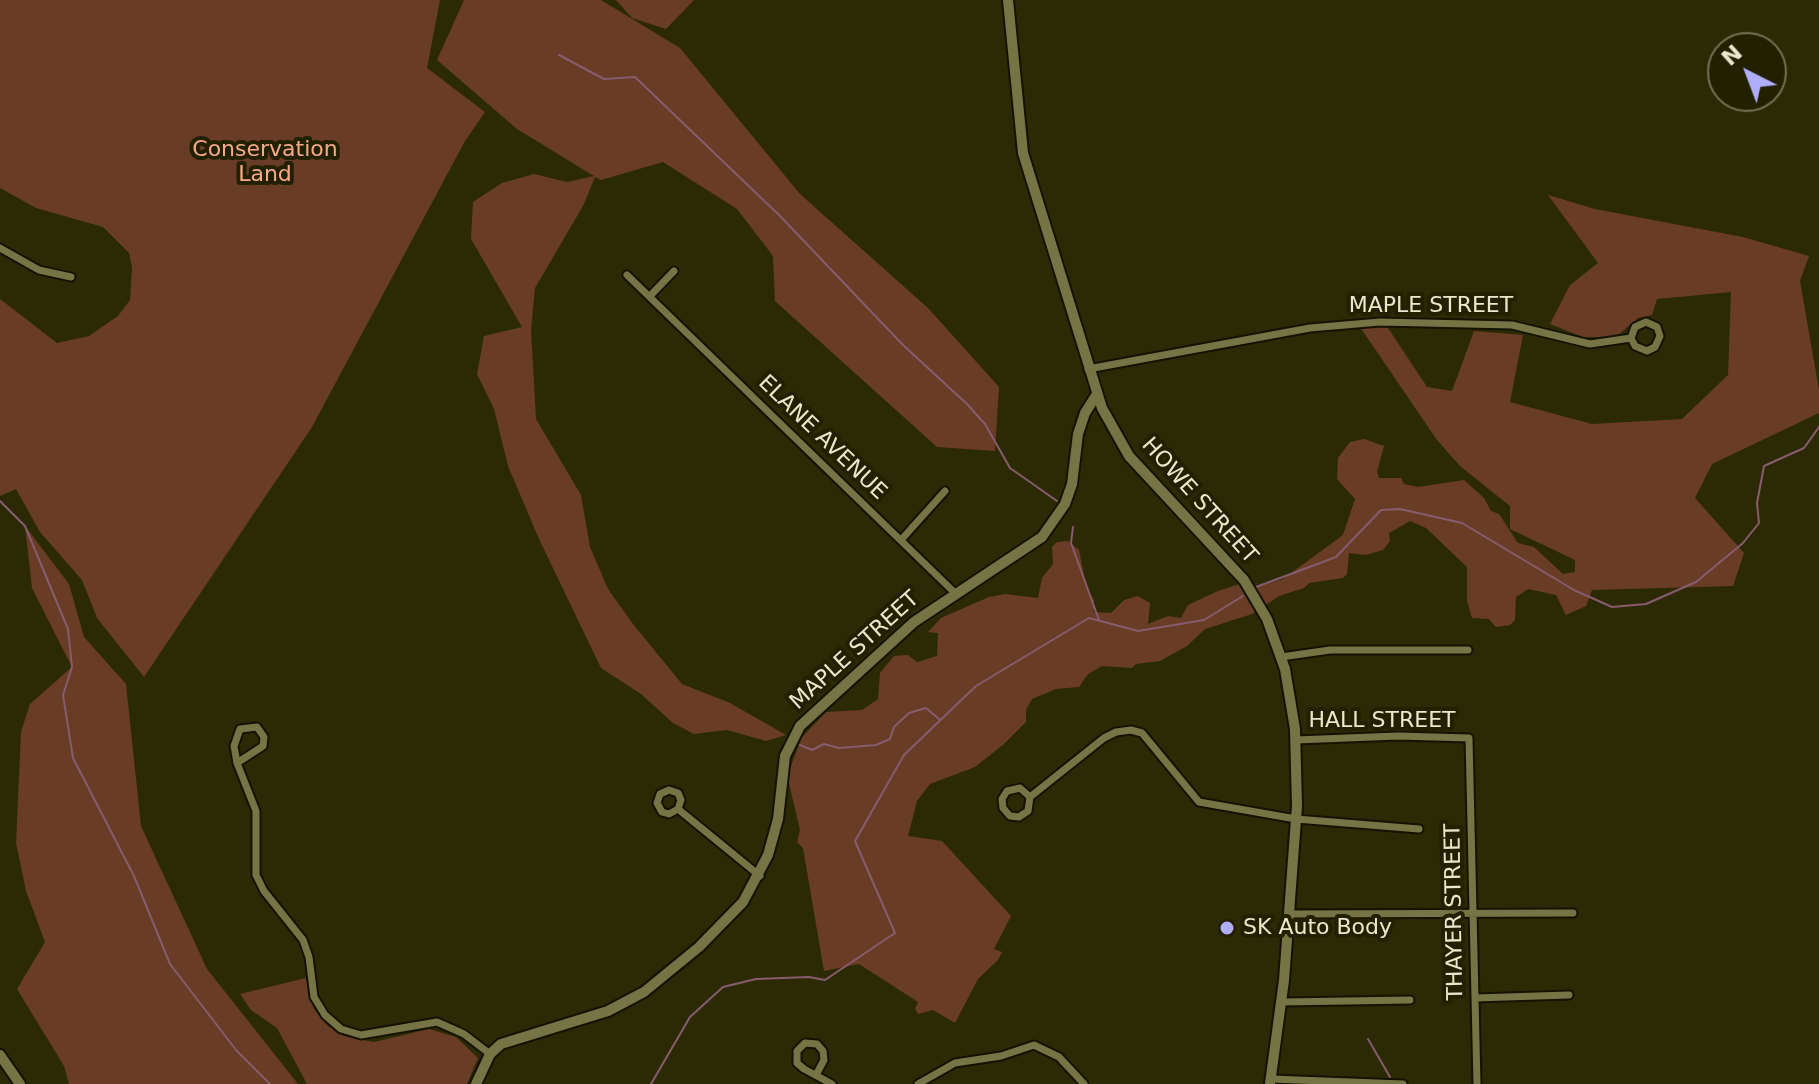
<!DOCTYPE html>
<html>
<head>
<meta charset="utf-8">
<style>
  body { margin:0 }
  #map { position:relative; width:1819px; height:1084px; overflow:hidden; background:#2c2a05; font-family:"DejaVu Sans",sans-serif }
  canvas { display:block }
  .north { position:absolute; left:1707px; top:32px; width:80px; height:80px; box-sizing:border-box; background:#232000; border:2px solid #727053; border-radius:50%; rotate:318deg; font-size:22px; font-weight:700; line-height:32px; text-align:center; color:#e9e8cf }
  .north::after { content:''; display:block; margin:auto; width:28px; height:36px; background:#b0adfa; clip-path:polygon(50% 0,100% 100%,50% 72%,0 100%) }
</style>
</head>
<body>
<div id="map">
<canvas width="1819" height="1084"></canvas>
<div class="north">N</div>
</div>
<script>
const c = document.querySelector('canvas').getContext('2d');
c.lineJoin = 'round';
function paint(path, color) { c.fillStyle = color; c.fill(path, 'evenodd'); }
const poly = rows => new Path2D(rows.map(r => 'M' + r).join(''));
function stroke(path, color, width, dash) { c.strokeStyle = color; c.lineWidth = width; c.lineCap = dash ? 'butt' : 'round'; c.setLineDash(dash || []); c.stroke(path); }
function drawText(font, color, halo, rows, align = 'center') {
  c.font = font + ' "DejaVu Sans",sans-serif'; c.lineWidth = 8; c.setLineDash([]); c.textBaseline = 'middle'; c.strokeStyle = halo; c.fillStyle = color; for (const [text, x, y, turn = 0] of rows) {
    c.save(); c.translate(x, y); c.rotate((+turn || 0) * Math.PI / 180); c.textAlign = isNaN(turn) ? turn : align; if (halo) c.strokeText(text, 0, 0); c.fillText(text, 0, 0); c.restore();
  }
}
const green = poly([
  [0,0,440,0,427,68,485,112,465,141,312,427,144,677,97,618,82,580,40,532,16,489,0,496,0,299,57,343,89,336,118,316,130,300,132,268,129,253,103,227,36,208,0,188],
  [464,0,601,0,680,48,800,194,928,308,999,387,995,451,937,447,775,301,773,256,737,209,663,162,601,180,595,177,583,206,535,288,531,330,536,419,581,495,590,547,608,589,633,624,682,684,730,703,786,735,766,741,727,730,694,734,673,723,641,694,601,668,539,539,508,466,494,409,477,374,484,336,522,327,471,239,473,202,502,183,534,174,567,182,594,176,517,129,437,60],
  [616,0,694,0,666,29,632,18],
  [1548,195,1595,209,1743,237,1809,256,1800,281,1819,390,1819,413,1712,464,1695,498,1744,553,1733,586,1592,590,1586,606,1566,615,1556,595,1528,589,1516,597,1515,620,1510,625,1496,627,1489,619,1472,618,1467,601,1467,567,1426,528,1410,521,1389,533,1390,541,1383,550,1366,555,1349,553,1347,574,1343,578,1309,583,1304,588,1279,596,1252,614,1205,629,1187,646,1160,661,1136,664,1132,668,1102,666,1088,674,1079,687,1056,689,1032,699,1026,710,1026,722,1004,744,975,767,930,784,917,801,908,836,942,841,1011,916,994,949,1002,952,998,960,978,979,955,1023,933,1010,918,1014,915,1009,918,1002,859,964,824,971,803,848,797,842,800,830,789,783,789,771,802,737,826,712,862,710,878,699,880,673,894,656,908,655,917,662,937,656,938,633,928,632,941,618,989,597,1005,594,1038,598,1042,578,1053,564,1052,547,1057,542,1068,541,1079,550,1087,590,1094,600,1094,612,1111,613,1124,600,1138,596,1150,603,1148,624,1168,616,1181,618,1188,605,1218,591,1240,584,1257,587,1283,579,1343,535,1355,499,1337,479,1338,458,1350,442,1364,439,1384,446,1377,472,1379,478,1401,478,1404,484,1418,487,1464,480,1484,498,1491,511,1499,514,1518,543,1534,547,1563,574,1575,572,1575,560,1510,529,1510,506,1460,466,1437,440,1360,327,1386,325,1427,387,1452,391,1474,331,1523,335,1510,402,1592,424,1682,419,1728,375,1731,292,1657,299,1652,315,1638,318,1616,337,1583,337,1550,324,1570,285,1598,263],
  [25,526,69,584,84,637,126,684,141,826,207,969,298,1084,69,1084,64,1066,17,989,45,942,26,891,16,843,21,732,30,704,72,667,32,588],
  [306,978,314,1009,328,1026,344,1036,374,1042,429,1029,456,1037,478,1058,467,1084,307,1084,277,1028,251,1010,240,994]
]);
const stream = poly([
  [559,55,604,79,635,77,780,216,903,345,967,404,985,424,1010,468,1057,501],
  [0,501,25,526,68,629,72,667,63,695,73,758,134,876,170,964,236,1050,270,1084],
  [1073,527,1071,543,1099,620],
  [1256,587,1336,557,1381,510,1400,509,1462,523,1574,590,1612,607,1646,604,1696,582,1743,543,1759,523,1757,503,1764,466,1804,448,1819,427],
  [800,745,812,750,824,744,839,748,876,745,890,739,894,727,909,713,926,708,939,719],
  [1368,1039,1390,1077],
  [651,1084,690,1017,723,987,756,979,809,977,825,980,895,933,855,841,904,755,976,686,1089,618,1138,631,1204,620,1243,596]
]);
const street = poly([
  [0,248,39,270,71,277],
  [627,275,956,594],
  [650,296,674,271],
  [1088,369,1310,328,1380,322,1512,325,1590,344,1631,338,1635,327,1646,322,1657,327,1660,336,1655,347,1647,351,1635,346,1631,338],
  [901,540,945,491],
  [1281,657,1330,650,1468,650],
  [1296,740,1398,736,1469,738,1477,1084],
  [237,763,263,746,264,737,257,727,240,729,234,746,237,763,256,811,256,875,264,891,303,940,309,957,314,997,325,1015,341,1029,361,1035,437,1022,464,1034,490,1054],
  [1030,797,1028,811,1019,817,1010,816,1003,808,1002,799,1007,791,1020,788,1030,797,1104,738,1116,732,1131,730,1142,733,1199,802,1296,819,1419,829],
  [678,809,669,814,662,812,657,803,660,794,669,790,678,793,681,800,678,809,760,876],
  [1289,914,1573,913],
  [1475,998,1569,995],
  [1282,1002,1410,1000],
  [816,1075,824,1060,823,1051,817,1044,805,1043,797,1051,797,1063,804,1069,832,1084],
  [1271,1079,1403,1084],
  [918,1084,955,1063,1001,1056,1034,1045,1059,1057,1084,1084]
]);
const secondary = poly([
  [1008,0,1023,153,1102,408,1129,456,1244,580,1267,619,1285,669,1295,729,1297,806,1284,980,1270,1084],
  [0,1055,20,1084],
  [476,1084,490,1054,501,1044,608,1011,644,992,699,947,743,902,768,855,778,819,785,756,800,726,914,622,1042,537,1065,504,1072,484,1078,434,1085,413,1097,394]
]);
const markers = [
  [1227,928,8,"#b0adfa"]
];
const parkNames = [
  ["Conservation",265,150],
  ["Land",265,175]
];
const streetNames = [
  ["MAPLE STREET",1431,306],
  ["ELANE AVENUE",822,438,44],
  ["HOWE STREET",1199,501,48],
  ["MAPLE STREET",855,651,-42],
  ["HALL STREET",1382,721],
  ["THAYER STREET",1455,912,-91]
];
const poiNames = [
  ["SK Auto Body",1243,928]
];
paint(green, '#693c26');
stroke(stream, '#865c6e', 2);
stroke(street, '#141200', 11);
stroke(secondary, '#141200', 14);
stroke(street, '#767344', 7);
stroke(secondary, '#767344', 10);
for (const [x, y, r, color] of markers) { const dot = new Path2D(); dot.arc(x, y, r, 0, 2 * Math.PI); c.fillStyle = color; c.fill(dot); stroke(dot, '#232000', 3); }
drawText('22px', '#f6a986', '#232000', parkNames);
drawText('22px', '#e9e8cf', '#232000', streetNames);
drawText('22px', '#e9e8cf', '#232000', poiNames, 'left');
</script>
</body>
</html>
